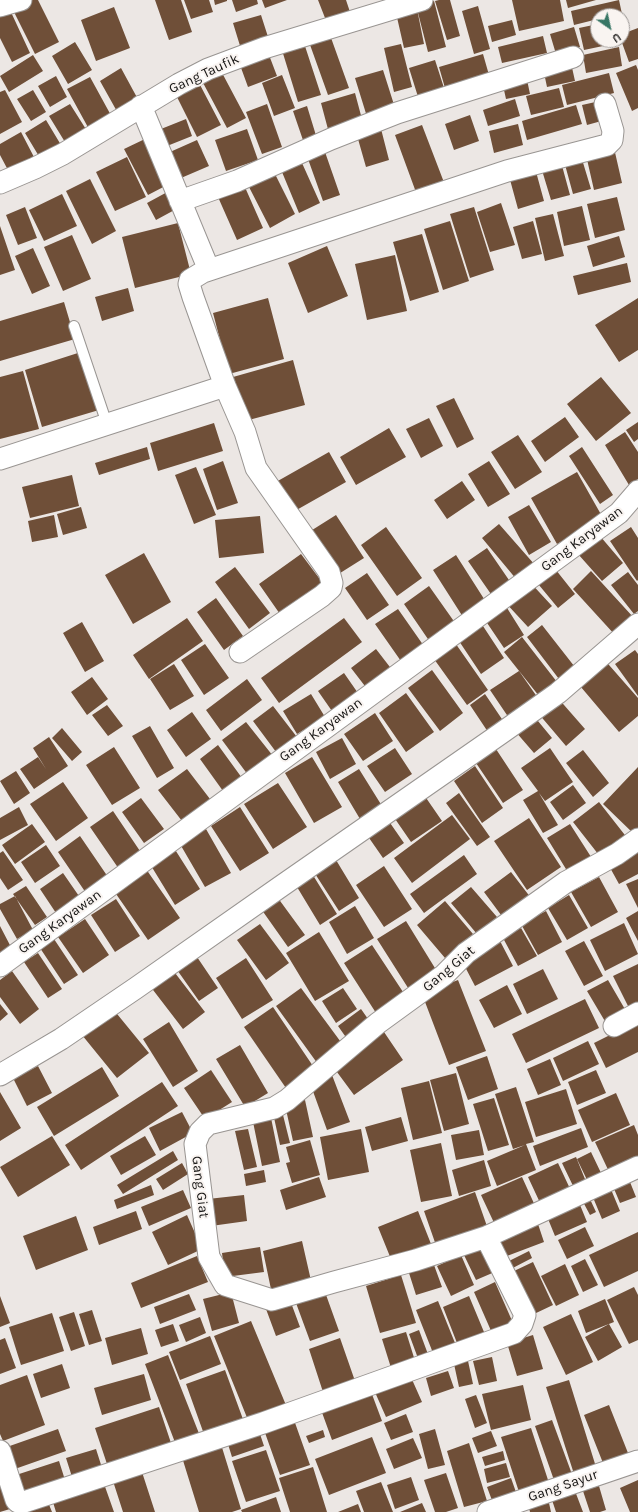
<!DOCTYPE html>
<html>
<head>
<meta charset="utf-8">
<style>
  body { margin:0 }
  #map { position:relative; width:638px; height:1512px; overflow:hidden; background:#ece7e4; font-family:Karla,sans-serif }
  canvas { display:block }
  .north { position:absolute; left:590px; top:8px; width:40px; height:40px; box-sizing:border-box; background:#f9f4f1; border:1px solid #9e9a98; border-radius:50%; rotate:146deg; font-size:11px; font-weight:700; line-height:16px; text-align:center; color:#151413 }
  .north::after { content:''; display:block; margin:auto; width:14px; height:18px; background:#377665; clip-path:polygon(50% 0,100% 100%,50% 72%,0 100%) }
</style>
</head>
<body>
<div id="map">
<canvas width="638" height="1512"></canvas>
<div class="north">U</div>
</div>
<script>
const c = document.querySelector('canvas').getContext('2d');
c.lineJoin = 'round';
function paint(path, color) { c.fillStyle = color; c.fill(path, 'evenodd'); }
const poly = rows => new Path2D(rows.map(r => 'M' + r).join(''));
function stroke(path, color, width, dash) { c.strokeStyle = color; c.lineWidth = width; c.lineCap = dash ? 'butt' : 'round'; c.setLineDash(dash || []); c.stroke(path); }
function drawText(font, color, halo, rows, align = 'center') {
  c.font = font + ' Karla,sans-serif'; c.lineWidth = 4; c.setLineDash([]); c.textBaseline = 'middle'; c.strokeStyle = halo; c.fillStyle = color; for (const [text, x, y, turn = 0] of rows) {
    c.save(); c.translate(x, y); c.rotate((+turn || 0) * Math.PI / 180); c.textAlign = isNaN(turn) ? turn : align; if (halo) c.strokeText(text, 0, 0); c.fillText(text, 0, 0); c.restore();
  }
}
const building = poly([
  [29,0,38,0,59,42,35,54,12,8],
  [155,0,181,0,192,32,169,40],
  [184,0,209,0,213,12,191,19],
  [214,0,227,0,227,1,215,5],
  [232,0,257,0,258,4,236,12],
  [262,0,287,0,265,8],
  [318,0,346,0,351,15,327,23],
  [439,0,450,0,460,36,447,40,435,1],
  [512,0,560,0,564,21,519,31],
  [566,0,596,0,568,8],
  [619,0,622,14,613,16,598,16,598,19,574,25,571,11],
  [434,1,446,47,428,52,416,5],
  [478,6,490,49,474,54,462,11],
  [114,7,130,48,96,61,81,20],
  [417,9,424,44,404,48,396,13],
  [10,10,30,53,12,62,0,38,0,15],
  [261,15,269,40,241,49,233,23],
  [512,20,516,35,492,42,488,26],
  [598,24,598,40,602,40,603,46,584,50,579,28],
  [574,27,580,47,556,54,550,34],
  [638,28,638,59,629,62,621,40,622,34],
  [330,35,349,88,328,95,309,42],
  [543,36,547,53,502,63,498,47],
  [303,40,321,95,298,102,281,47],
  [75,42,92,70,68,84,52,56],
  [401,44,412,87,394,92,384,48],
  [619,47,622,66,586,73,583,55],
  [483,54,491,82,447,95,439,67],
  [33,55,43,71,9,92,0,76],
  [269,55,277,76,248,87,240,65],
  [435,60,445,91,419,100,409,68],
  [571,63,575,81,547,87,543,68],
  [636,65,638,70,638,108,632,111,616,73],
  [121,68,140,103,119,115,100,81],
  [220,69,246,118,227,128,201,79],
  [383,70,396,111,368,120,355,78],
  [609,73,614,93,567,105,562,85],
  [282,75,295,108,274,116,262,83],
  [526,75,530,94,506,99,502,81],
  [56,76,67,97,50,107,38,86],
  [90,77,113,119,90,131,67,89],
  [198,81,221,125,197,137,175,93],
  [559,88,564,107,531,115,526,96],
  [5,90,22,122,0,134,0,92],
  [33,90,46,112,31,121,17,99],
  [355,93,363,123,329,133,321,103],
  [515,99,520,116,488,126,483,110],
  [600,101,605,120,587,125,582,105],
  [70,104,89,134,68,147,49,116],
  [267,104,282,147,262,154,246,112],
  [576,105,582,124,527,140,522,121],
  [307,106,318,142,305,146,293,111],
  [470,115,479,141,454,150,445,124],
  [186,119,192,136,167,146,161,129],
  [46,120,61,145,40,158,25,133],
  [518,124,523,145,494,153,489,131],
  [380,125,389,160,366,167,356,132],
  [422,125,445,185,417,195,395,135],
  [247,129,258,160,226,171,215,140],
  [21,132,35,159,9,172,0,155,0,144],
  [147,138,171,183,148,195,124,149],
  [197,140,209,166,181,178,170,152],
  [614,148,622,183,594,190,586,155],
  [325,152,340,195,323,201,308,159],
  [581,156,591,189,573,194,564,161],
  [127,157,146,197,115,211,96,172],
  [561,162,570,195,551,200,541,167],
  [302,163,320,203,299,213,282,172],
  [535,168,544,201,518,209,509,176],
  [275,174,295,214,270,228,249,187],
  [90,179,116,231,92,244,66,191],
  [244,185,263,228,237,240,218,197],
  [171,190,180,207,156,220,147,203],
  [62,194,77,226,44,241,29,210],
  [617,197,625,230,595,238,587,204],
  [501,203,515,245,490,252,477,212],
  [582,206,590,240,564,246,557,212],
  [25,207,37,238,18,245,6,215],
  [474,207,494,270,470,278,450,214],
  [553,214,564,256,545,261,535,218],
  [450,221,469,281,443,290,424,229],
  [533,221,542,254,522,259,513,227],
  [178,223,191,274,135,288,122,237],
  [0,226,15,270,0,275],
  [422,234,439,292,410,301,393,242],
  [72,235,91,279,63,291,44,247],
  [619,236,625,257,593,267,587,246],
  [327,246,348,296,308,313,288,263],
  [33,248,50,286,32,294,15,256],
  [395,255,407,311,367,320,355,264],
  [627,263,631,282,578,295,573,276],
  [128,288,134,311,102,321,95,297],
  [268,298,284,359,229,374,213,313],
  [638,298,638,350,619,362,595,325],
  [64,302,75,339,0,361,0,321],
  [81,352,99,410,42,427,25,370],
  [293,360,305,405,245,421,233,377],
  [23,371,39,429,0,439,0,377],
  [601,377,631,413,596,441,567,404],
  [454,398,474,439,457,448,436,406],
  [565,417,579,437,545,462,531,441],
  [429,418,443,446,421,458,406,429],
  [638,422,638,439,634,442,626,430],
  [214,423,223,451,158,471,150,443],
  [389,428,406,457,356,485,340,457],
  [625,432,638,452,638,479,629,485,605,445],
  [518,435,542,472,515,489,491,452],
  [147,447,150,459,99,475,95,463],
  [582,447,613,495,600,504,569,456],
  [329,452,346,482,293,512,276,482],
  [223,461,238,503,217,510,203,469],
  [489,461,510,494,488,507,468,474],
  [196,467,216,515,194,524,175,475],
  [577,472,603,518,557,544,531,498],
  [72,475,79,506,30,518,22,487],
  [462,481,475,500,447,519,434,500],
  [529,505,551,542,529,555,508,517],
  [81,507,87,528,63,535,57,514],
  [54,515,58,537,32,542,28,521],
  [336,515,364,558,337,575,309,532],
  [260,516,264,553,219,558,215,520],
  [499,524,535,565,517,580,482,538],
  [386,527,422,578,397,596,361,545],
  [631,527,638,538,638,580,637,581,610,541],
  [600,536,623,563,602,581,578,554],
  [487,548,511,583,493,597,468,561],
  [144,553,171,602,133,624,105,575],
  [301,554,325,586,282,617,259,584],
  [456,555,486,602,463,617,433,570],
  [552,565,575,594,558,608,534,579],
  [235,567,270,613,249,629,215,582],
  [591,571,634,618,615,635,573,589],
  [628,572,638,585,638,611,634,614,611,585],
  [367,573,389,605,367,620,345,588],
  [528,580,552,606,528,627,504,601],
  [429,586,458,627,432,645,404,604],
  [216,598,243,636,224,650,197,612],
  [502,600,524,635,504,648,481,614],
  [398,609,426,649,403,664,375,624],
  [187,618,203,641,149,679,133,655],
  [344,618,362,642,279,703,261,678],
  [82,622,104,661,85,672,63,633],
  [481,623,504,658,481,674,457,638],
  [542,625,578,671,562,683,527,637],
  [451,637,488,690,467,705,429,652],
  [522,637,557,682,539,696,504,652],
  [205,644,229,678,204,695,181,660],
  [376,649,393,671,368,690,351,668],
  [635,650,638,654,638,696,615,664],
  [602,657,638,698,638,716,619,732,575,680],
  [174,664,194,696,170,710,150,679],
  [432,670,463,713,440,731,408,688],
  [519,671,540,701,511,721,490,690],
  [344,673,360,696,334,714,318,691],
  [92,677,108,699,87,715,71,692],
  [247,679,262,700,221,731,206,710],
  [406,693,434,732,406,752,379,713],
  [311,694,325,717,297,734,283,711],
  [485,694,508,728,492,738,470,705],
  [557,697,585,729,566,746,538,713],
  [107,705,123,726,108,736,92,715],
  [273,706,300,741,279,756,253,721],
  [192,712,211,739,186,757,167,730],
  [375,713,393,741,363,761,344,734],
  [533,715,552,738,534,753,515,731],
  [246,722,273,756,248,775,222,740],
  [150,726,174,768,157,778,132,736],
  [62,728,82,752,72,761,52,738],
  [49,737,68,766,34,789,20,769,38,757,46,769,33,748],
  [342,738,356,764,330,779,316,752],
  [218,745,242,778,223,791,200,759],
  [494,746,523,790,503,803,474,760],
  [114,747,140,788,112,805,86,765],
  [395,748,412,774,385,792,367,766],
  [550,748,573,782,545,801,539,793,558,825,543,833,523,800,538,791,521,768],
  [583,750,609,783,593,797,566,763],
  [312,757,342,807,314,823,285,773],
  [475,766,503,808,482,823,454,781],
  [638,767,638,834,636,836,603,804],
  [187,769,210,799,182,821,158,790],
  [359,769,382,806,360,819,338,782],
  [16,771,30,793,14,804,0,781],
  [63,782,88,818,56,841,30,804],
  [278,783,307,827,273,849,244,804],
  [573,785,586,803,563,820,550,802],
  [422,792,442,821,411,842,391,813],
  [459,793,490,837,477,846,446,803],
  [141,798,164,829,144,843,122,812],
  [599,802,628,839,602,859,573,822],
  [19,807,28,825,0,840,0,818],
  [240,807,269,853,240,871,211,826],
  [113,811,144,857,121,872,90,827],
  [452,815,470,839,412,883,394,858],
  [529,818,561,867,527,890,494,841],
  [388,820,404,843,383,858,367,835],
  [32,824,45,842,15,864,2,845],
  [570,824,593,860,569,874,547,838],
  [206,829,231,873,205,887,180,844],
  [80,836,108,877,86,893,58,852],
  [46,845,60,866,35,883,21,862],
  [174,848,200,889,175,905,150,864],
  [638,850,638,874,619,884,608,864],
  [3,851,23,880,8,890,0,878,0,853],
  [333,855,359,898,339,911,312,869],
  [464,855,477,874,424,913,410,894],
  [384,866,412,909,384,927,356,885],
  [146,869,180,918,148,940,114,891],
  [311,872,337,914,320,925,294,882],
  [511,872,531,898,504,919,484,892],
  [63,873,81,899,58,916,40,889],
  [599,877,618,912,591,927,571,892],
  [638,879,638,908,626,884],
  [26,886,47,917,35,925,13,894],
  [471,887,497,917,477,934,451,903],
  [275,894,305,935,288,947,259,906],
  [569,895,588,928,567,940,548,908],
  [15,896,33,930,17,939,0,909,0,904],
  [116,899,140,936,115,952,91,915],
  [445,901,473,934,445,958,417,925],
  [355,906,374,938,347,954,329,922],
  [546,911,562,942,538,955,521,924],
  [638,911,638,941,626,918],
  [85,919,109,955,83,973,58,937],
  [406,921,438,973,410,991,377,939],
  [624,923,638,954,605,971,590,940],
  [260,924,289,963,266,980,237,940],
  [0,926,12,949,0,956],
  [521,928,537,956,518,966,503,938],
  [319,932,349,981,315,1001,286,953],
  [54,939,78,975,64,984,40,948],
  [500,941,513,966,475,986,462,961],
  [584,941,603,976,584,986,565,951],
  [372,945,405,995,376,1013,344,963],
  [38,953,62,989,48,998,24,962],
  [195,954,218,988,199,1001,175,967],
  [246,958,273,1000,242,1019,216,978],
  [638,964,638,1006,630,1010,613,976],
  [172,969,205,1012,183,1029,150,986],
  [543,969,558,999,527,1014,513,984],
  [12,971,39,1009,20,1024,0,997,0,980],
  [458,980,486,1051,449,1065,422,994],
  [608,980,626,1011,606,1023,587,991],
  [507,985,522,1014,494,1028,479,1000],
  [301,988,346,1049,320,1067,276,1006],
  [343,988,357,1009,336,1023,322,1001],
  [585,999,599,1028,526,1063,512,1034],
  [0,1004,8,1014,0,1021],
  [273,1007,317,1072,288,1091,244,1027],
  [113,1009,149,1053,117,1078,82,1035],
  [361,1009,373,1026,350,1043,338,1026],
  [638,1021,638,1052,606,1068,594,1043],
  [169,1022,198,1071,173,1087,143,1039],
  [384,1032,403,1060,354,1095,334,1068],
  [588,1041,599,1064,563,1081,553,1058],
  [240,1045,268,1093,245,1107,216,1059],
  [487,1056,498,1089,468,1100,456,1067],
  [550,1059,561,1085,538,1095,527,1069],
  [38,1066,52,1093,27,1106,13,1078],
  [102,1067,119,1096,54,1136,37,1107],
  [211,1070,232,1102,205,1119,184,1088],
  [596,1070,606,1093,577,1105,568,1082],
  [456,1073,469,1124,444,1131,430,1080],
  [332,1075,350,1122,327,1130,310,1083],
  [429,1081,442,1133,413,1140,401,1088],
  [162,1082,178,1106,81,1170,65,1145],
  [516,1087,534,1142,526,1144,536,1170,497,1186,487,1161,525,1145,513,1149,495,1094],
  [566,1089,577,1124,536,1137,525,1102],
  [0,1092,21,1128,0,1141],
  [616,1093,630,1125,592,1142,578,1110],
  [494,1098,509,1145,488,1151,473,1104],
  [305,1100,313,1137,293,1141,285,1105],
  [282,1111,290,1143,280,1145,273,1113],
  [182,1112,193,1133,160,1151,149,1128],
  [270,1113,280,1162,262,1166,252,1117],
  [401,1117,408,1141,372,1151,365,1127],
  [634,1125,638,1135,638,1164,611,1176,595,1142],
  [581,1128,588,1147,540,1166,533,1146],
  [248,1129,257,1167,244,1170,235,1131],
  [361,1129,369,1172,328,1180,320,1137],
  [479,1130,484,1155,456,1160,451,1135],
  [52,1136,70,1165,18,1197,0,1167],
  [145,1136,156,1155,121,1175,110,1156],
  [310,1140,320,1175,292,1183,286,1163,290,1162,286,1147],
  [441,1143,452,1196,421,1202,410,1150],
  [173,1151,178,1160,123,1194,117,1185],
  [591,1152,602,1175,588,1182,577,1159],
  [576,1157,587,1184,575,1190,562,1163],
  [484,1160,491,1186,459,1196,452,1170],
  [182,1163,188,1174,163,1190,156,1179],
  [558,1163,572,1193,542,1207,528,1177],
  [264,1170,266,1182,246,1186,244,1174],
  [319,1177,326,1197,286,1210,280,1190],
  [522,1177,537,1210,496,1227,481,1195],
  [628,1177,636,1197,620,1203,612,1184],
  [151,1185,154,1195,117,1209,114,1200],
  [610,1187,620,1211,602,1219,592,1195],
  [183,1190,191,1208,149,1226,141,1207],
  [475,1192,489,1232,438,1251,424,1211],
  [244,1195,247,1221,211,1226,208,1199],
  [589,1197,596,1212,590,1215,582,1200],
  [578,1200,587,1222,555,1236,546,1214],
  [136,1211,142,1229,99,1245,93,1227],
  [418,1211,433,1249,393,1264,378,1227],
  [187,1215,202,1249,168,1265,152,1232],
  [76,1216,88,1250,36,1270,23,1236],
  [537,1221,544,1242,499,1259,491,1238],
  [585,1227,594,1246,567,1259,558,1240],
  [638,1232,638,1271,604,1287,589,1255],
  [302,1241,312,1285,272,1294,263,1251],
  [485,1246,497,1271,476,1280,464,1255],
  [260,1247,264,1272,225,1277,222,1253],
  [529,1251,532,1258,507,1271,503,1264],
  [461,1255,474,1285,451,1296,437,1266],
  [197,1256,208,1282,141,1308,131,1283],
  [585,1259,598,1285,583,1292,571,1266],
  [533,1262,553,1305,534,1314,514,1271],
  [565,1264,579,1295,556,1306,541,1276],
  [434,1265,442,1287,416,1295,409,1273],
  [401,1275,416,1323,380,1333,366,1286],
  [495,1282,513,1323,492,1333,474,1292],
  [634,1287,638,1295,638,1340,629,1344,607,1300],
  [231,1292,239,1323,212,1331,203,1299],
  [325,1292,339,1331,310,1341,296,1303],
  [189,1294,196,1310,160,1324,154,1307],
  [0,1296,10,1323,0,1327],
  [469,1296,484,1332,457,1343,443,1307],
  [605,1299,614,1322,586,1333,578,1311],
  [290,1300,300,1327,276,1336,266,1309],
  [438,1301,455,1343,433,1353,416,1310],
  [92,1310,102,1341,89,1345,79,1314],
  [74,1312,85,1346,71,1351,59,1317],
  [52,1313,64,1351,21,1365,9,1327],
  [571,1314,593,1362,566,1375,543,1327],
  [200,1317,206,1333,186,1342,179,1325],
  [251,1321,288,1410,250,1425,214,1336],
  [173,1324,179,1341,161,1347,155,1330],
  [609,1324,622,1347,598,1361,585,1337],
  [141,1328,148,1354,112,1365,105,1338],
  [419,1330,429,1357,419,1361,409,1334],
  [406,1332,416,1364,392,1371,382,1339],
  [533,1335,543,1369,517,1376,507,1343],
  [210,1336,221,1364,180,1380,169,1352],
  [5,1338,16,1368,0,1374,0,1340],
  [340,1338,355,1381,323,1392,309,1349],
  [168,1355,200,1436,176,1445,145,1364],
  [492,1357,497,1381,479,1385,473,1361],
  [468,1361,473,1384,459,1387,454,1364],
  [62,1364,70,1388,41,1398,33,1374],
  [225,1370,244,1422,205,1437,186,1384],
  [448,1371,454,1388,431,1396,426,1378],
  [144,1374,151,1400,102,1415,94,1388],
  [27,1375,45,1425,3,1441,0,1434,0,1385],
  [410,1375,422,1402,386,1417,374,1390],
  [569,1380,596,1467,574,1474,546,1387],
  [523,1385,531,1420,491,1430,482,1394],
  [370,1389,382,1421,332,1440,320,1407],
  [476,1395,487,1423,475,1428,465,1399],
  [609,1405,628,1453,603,1463,584,1415],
  [159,1407,171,1443,107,1464,95,1428],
  [406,1414,413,1432,391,1440,384,1423],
  [294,1420,310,1465,280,1475,264,1430],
  [552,1420,573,1477,555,1483,535,1426],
  [531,1428,549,1483,519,1492,501,1437],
  [58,1429,66,1451,12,1470,4,1448],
  [435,1429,445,1465,428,1469,419,1434],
  [323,1430,325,1437,309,1443,306,1436],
  [259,1431,264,1446,232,1457,227,1441],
  [491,1431,497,1446,478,1453,472,1438],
  [372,1437,386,1473,329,1495,315,1459],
  [413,1438,422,1458,394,1469,386,1449],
  [220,1441,241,1509,232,1512,199,1512,181,1454],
  [469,1443,487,1501,464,1507,447,1451],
  [96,1449,103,1471,73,1480,66,1458],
  [266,1450,280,1491,246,1502,232,1461],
  [503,1451,505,1460,485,1466,482,1457],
  [59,1461,65,1480,19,1495,13,1476],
  [506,1463,510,1477,487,1483,484,1469],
  [313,1467,327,1512,290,1512,279,1478],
  [141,1469,155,1512,123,1512,112,1478],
  [446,1473,458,1508,446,1512,435,1512,424,1480],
  [411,1477,419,1500,395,1509,387,1485],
  [511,1478,517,1495,493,1503,487,1487],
  [638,1480,638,1512,630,1512,620,1488],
  [103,1481,114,1512,56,1512,52,1499],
  [381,1482,393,1512,364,1512,356,1491],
  [599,1486,606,1510,600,1512,590,1512,583,1491],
  [3,1487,10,1509,0,1512,0,1488],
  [575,1491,583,1512,556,1512,552,1500],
  [46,1497,52,1512,23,1512],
  [276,1497,281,1512,242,1512,241,1510],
  [422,1503,426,1512,400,1512],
  [549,1503,551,1512,530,1512,529,1508],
  [358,1504,361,1512,338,1512]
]);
const lane = poly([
  [74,326,107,424]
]);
const street = poly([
  [0,6,21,0],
  [141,106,209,270],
  [0,183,35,168,63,154,179,84,208,69,264,48,422,0],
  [180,201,237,181,331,139,397,113,573,57],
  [0,459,225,386],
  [240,652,322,596,331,588,332,583,329,572,256,468,245,432,225,386,193,297,189,284,190,280,203,272,507,171,607,145,612,140,613,131,605,104],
  [638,839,617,854,566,882,466,953,444,975,378,1023,287,1100,274,1108,208,1124,200,1132,195,1144,209,1257,225,1285,272,1300,334,1282,416,1260,486,1237,638,1167],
  [0,966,619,513,638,491],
  [614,1026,638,1013],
  [0,1075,61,1039,136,988,280,887,500,734,558,693,638,624],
  [0,1451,16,1500,18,1502,24,1502,263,1423,514,1333,522,1324,525,1315,486,1237],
  [488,1512,638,1461]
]);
const streetNames = [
  ["Gang Taufik",204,74,-25],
  ["Gang Karyawan",582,539,-37],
  ["Gang Karyawan",321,730,-36],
  ["Gang Karyawan",60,922,-36],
  ["Gang Giat",449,969,-40],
  ["Gang Giat",200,1187,83],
  ["Gang Sayur",563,1486,-19]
];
paint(building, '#6f4f38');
stroke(lane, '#999592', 12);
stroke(street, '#999592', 23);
stroke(lane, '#fff', 10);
stroke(street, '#fff', 21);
drawText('14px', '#151413', '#f9f4f1', streetNames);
</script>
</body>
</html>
